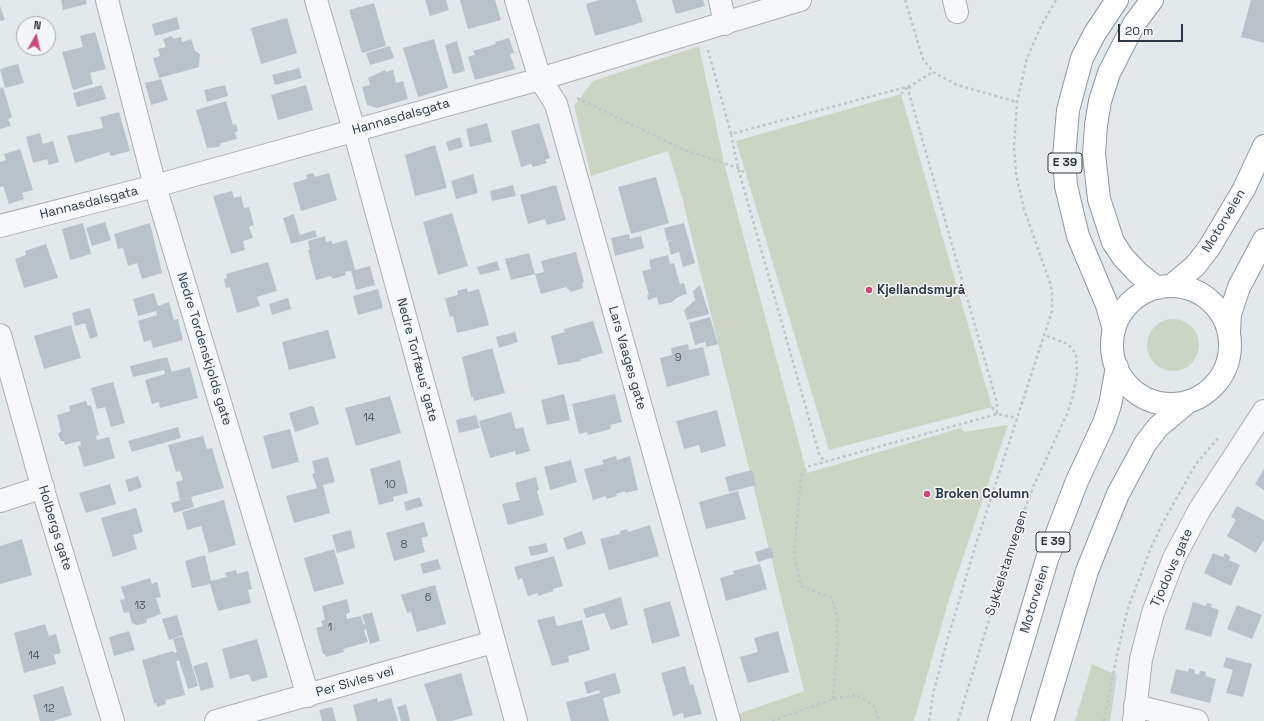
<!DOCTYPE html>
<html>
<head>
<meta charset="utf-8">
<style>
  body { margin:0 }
  #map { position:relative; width:1264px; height:721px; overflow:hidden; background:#e3e8eb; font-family:"Space Grotesk",sans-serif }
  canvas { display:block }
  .north { position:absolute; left:16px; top:16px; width:40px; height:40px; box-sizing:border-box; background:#f3f6f8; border:1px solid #a3aab0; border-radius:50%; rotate:8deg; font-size:11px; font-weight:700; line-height:16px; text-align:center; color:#2a3944 }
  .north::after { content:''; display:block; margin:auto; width:14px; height:18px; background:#d14878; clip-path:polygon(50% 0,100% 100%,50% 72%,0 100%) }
  .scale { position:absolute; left:1118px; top:24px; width:65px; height:18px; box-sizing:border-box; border:2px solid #2a3944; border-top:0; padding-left:5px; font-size:12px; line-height:14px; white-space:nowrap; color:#2a3944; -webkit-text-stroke:3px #f3f6f8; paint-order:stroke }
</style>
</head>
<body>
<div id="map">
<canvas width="1264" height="721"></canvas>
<div class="north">N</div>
<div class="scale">20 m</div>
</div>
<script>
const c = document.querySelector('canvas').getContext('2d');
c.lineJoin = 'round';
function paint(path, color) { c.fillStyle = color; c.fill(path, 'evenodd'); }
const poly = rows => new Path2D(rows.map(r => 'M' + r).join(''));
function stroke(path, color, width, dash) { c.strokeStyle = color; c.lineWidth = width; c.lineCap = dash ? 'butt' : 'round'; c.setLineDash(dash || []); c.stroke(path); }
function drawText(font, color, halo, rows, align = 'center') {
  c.font = font + ' "Space Grotesk",sans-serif'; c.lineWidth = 3; c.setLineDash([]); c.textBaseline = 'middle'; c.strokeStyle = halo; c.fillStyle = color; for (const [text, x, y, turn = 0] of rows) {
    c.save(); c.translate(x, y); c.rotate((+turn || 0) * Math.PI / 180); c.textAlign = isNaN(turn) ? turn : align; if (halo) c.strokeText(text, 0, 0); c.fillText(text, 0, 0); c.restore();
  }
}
const green = poly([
  [699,46,725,167,807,473,961,428,964,432,1008,425,949,599,914,721,718,721,804,691,682,197,668,151,591,176,574,106,593,81],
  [901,94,992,407,829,450,736,141],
  '1147 345a26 26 0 1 1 52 0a26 26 0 1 1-52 0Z',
  [1092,664,1117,675,1110,721,1075,721]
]);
const building = poly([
  [61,0,86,0,87,4,63,10],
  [425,0,446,0,449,10,430,16],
  [460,0,495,0,501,20,468,29],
  [600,0,636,0,643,22,595,36,586,4],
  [672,0,703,0,705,6,676,14],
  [1251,0,1264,0,1264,43,1241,37],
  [374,3,386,46,362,53,349,10],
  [0,6,5,20,0,21],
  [177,17,180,29,155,36,152,24],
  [287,18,297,53,261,64,251,28],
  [95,32,106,69,90,73,93,84,73,90,62,52,83,47,80,36],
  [172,36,173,39,181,37,182,42,191,39,195,51,200,54,199,67,159,78,153,58,160,56,158,49,166,47,163,39],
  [509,38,514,53,510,54,515,69,475,80,468,57,475,55,473,51,496,44,495,42],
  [434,39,448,88,418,97,403,48],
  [457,41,465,71,453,74,445,45],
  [390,46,394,58,370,65,366,53],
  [18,64,24,83,5,88,0,69],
  [299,68,302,78,275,85,272,75],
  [385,70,386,72,393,70,396,83,403,81,408,99,377,108,367,105,362,87,370,85,368,78],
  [161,79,168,100,151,105,145,83],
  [102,85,106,99,77,107,73,93],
  [225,85,228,96,207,102,204,90],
  [306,85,313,110,278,120,271,95],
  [3,87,12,117,8,119,11,126,0,129,0,89],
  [226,101,233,125,236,124,238,131,235,132,237,139,221,143,219,147,207,148,196,110],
  [119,112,130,151,111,156,109,152,75,163,67,136,103,128,100,117],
  [487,123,492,142,470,147,466,129],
  [539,123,550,158,545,160,547,163,533,167,531,164,521,167,511,131],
  [40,133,43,144,53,141,59,162,49,165,47,159,33,163,26,137],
  [460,137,463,147,449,151,446,142],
  [435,145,447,188,415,196,405,155],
  [20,149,33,190,22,193,24,199,9,204,3,186,0,187,0,162,6,160,4,154],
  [313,173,315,177,329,173,337,200,301,211,293,183,307,179,306,175],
  [473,174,478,193,456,199,451,181],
  [656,177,669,223,631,234,618,187],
  [513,185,516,196,492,201,490,191],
  [556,185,566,220,547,225,545,219,528,224,520,195],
  [232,191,234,198,241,196,244,208,249,207,254,225,249,227,253,238,243,241,245,250,231,254,213,196],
  [452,213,468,266,438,275,423,222],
  [294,214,300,235,315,230,317,237,291,244,283,218],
  [105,222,111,240,92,246,86,228],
  [83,223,91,254,70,260,62,229],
  [150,223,162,273,142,279,137,263,128,266,123,248,118,249,114,234],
  [684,223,695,263,683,267,679,252,671,255,668,242,673,240,667,241,664,228],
  [629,234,630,239,641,236,644,248,615,256,611,238],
  [325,236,326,242,332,241,332,244,347,240,355,270,370,266,375,285,356,290,351,271,345,272,346,275,332,279,331,276,316,280,308,250,310,250,308,241],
  [46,244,58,278,24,288,15,259,26,255,25,251],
  [576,252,584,282,582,283,583,288,571,292,566,287,541,294,535,274,544,272,541,261],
  [529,253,535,274,511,280,505,259],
  [668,255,670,264,674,263,680,284,684,283,687,294,678,297,672,302,659,305,657,297,648,300,647,295,649,295,642,271,651,269,649,260],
  [497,261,500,270,480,275,477,267],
  [268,262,277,291,257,297,260,306,237,313,230,287,226,288,224,279,227,278,226,274],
  [700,285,709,314,687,320,684,310,695,300,693,291],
  [467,288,468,292,479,289,489,325,457,333,453,316,450,317,445,298,458,295,457,291],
  [378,289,383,308,358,315,353,296],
  [154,293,158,306,169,302,174,320,178,319,183,340,153,348,151,340,144,342,138,321,157,315,156,311,138,316,133,299],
  [288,298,291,309,272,315,269,304],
  [90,308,98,336,90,339,85,323,75,326,72,313],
  [710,317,718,344,706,347,705,342,695,345,689,323],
  [593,321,603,353,581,359,581,361,558,365,551,336,565,332,564,329],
  [71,325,81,358,44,369,34,336],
  [328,330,336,358,289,370,282,342],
  [515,332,518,342,499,348,496,337],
  [688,344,689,350,703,347,710,375,667,387,660,358,672,355,671,348],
  [492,348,505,393,474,401,473,397,471,397,462,357],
  [167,357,172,372,190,367,198,398,160,408,159,402,152,404,145,380,165,374,164,370,133,377,130,366],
  [113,382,125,423,111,427,105,407,97,409,91,388],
  [564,394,570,420,547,425,541,400],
  [615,394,622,422,610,425,611,429,588,435,587,432,579,434,572,404],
  [390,396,401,433,356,446,345,408],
  [86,401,88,406,91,405,99,435,96,436,97,440,109,437,115,458,84,467,78,446,81,445,80,441,65,445,64,441,61,441,58,434,61,431,57,415,70,411,69,406],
  [311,406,314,407,319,424,295,432,289,413],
  [717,410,726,446,701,453,699,445,684,449,676,421],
  [511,412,516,429,523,427,530,451,516,455,515,451,490,458,479,421],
  [476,415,480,428,459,433,456,420],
  [178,427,181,438,132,452,128,441],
  [290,429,299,462,272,469,263,436],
  [203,436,207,449,212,448,224,488,180,500,176,482,183,480,180,471,176,472,168,445],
  [616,456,617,460,630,456,638,490,625,493,625,491,616,494,617,496,606,499,606,496,593,500,584,469,604,464,602,460],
  [328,457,335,482,323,485,330,513,294,523,286,496,317,488,312,474,315,473,312,461],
  [400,460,408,493,393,497,394,501,379,505,370,469],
  [571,460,577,482,550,490,544,467],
  [1264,469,1264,490,1255,484],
  [752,470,756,485,729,492,725,477],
  [138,476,142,487,129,492,125,480],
  [536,477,539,490,537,491,544,515,508,525,502,504,520,500,515,483],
  [110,484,116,504,86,513,79,493],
  [738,491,746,519,706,529,699,502],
  [191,497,194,507,174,513,171,503],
  [420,497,423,506,406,511,404,502],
  [224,500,236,545,209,553,201,526,187,530,182,512],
  [1237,506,1264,520,1264,540,1256,553,1227,536,1236,520,1231,517],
  [136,508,143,532,133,535,137,549,113,557,101,518],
  [424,522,428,536,421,538,425,552,394,561,386,533],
  [650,525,659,556,609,570,600,539,620,534,620,531,627,529,628,532],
  [351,530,355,548,337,553,332,535],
  [582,531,586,544,567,550,563,538],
  [22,539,32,575,0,584,0,546],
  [546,543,548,552,531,556,528,547],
  [771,547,774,557,758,562,755,552],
  [334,549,344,584,314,592,304,558],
  [1213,553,1223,557,1225,553,1230,556,1229,560,1240,565,1231,586,1204,573],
  [205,555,211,581,227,577,225,573,236,570,237,574,248,571,252,589,248,590,251,603,218,611,210,584,192,588,185,561],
  [554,556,563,586,553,589,553,591,538,596,538,593,528,596,522,578,518,580,514,567],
  [438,559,441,569,423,574,420,564],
  [760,564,767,589,726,601,720,578,734,574,733,571],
  [150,578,152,584,157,582,161,597,156,598,161,614,147,619,146,623,137,625,132,623,129,612,124,613,120,600,125,599,121,587],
  [435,585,446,624,417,632,411,612,407,613,401,595],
  [621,597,628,625,611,630,604,613,586,618,583,609],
  [347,599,350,612,346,614,347,619,361,616,363,624,365,624,362,615,372,612,380,641,370,644,366,629,364,630,368,642,343,649,344,652,326,657,325,654,323,654,316,628,323,626,321,621,325,620,322,606],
  [670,601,680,636,652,644,643,609],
  [1193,602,1206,606,1207,603,1212,604,1211,607,1219,610,1211,637,1185,629],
  [1237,605,1262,615,1252,639,1227,629],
  [177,615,183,635,169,640,162,619],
  [554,616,557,626,582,620,590,650,568,656,569,662,552,666,537,620],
  [45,624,49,636,56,634,61,653,54,655,56,664,24,673,14,633],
  [129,631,135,650,114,656,109,637],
  [778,631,789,672,748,683,740,657,758,652,754,638],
  [183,636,198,686,188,689,179,660,176,661,185,695,165,700,166,704,157,707,156,703,154,703,142,660,173,651,174,653,177,652,173,639],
  [257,639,268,677,252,682,249,674,230,679,222,649],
  [1226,657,1252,664,1243,697,1226,693,1233,670,1223,667],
  [207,662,214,687,201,691,193,666],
  [685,666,690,685,693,684,702,714,684,718,683,713,673,716,661,673],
  [1189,668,1195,670,1194,673,1199,675,1200,671,1206,672,1205,676,1216,679,1210,703,1170,693,1176,669,1188,672],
  [461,673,473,715,452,721,437,721,424,684],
  [615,673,621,693,603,698,609,721,571,721,566,702,600,693,599,690,587,694,584,682],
  [63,686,72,715,53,721,40,721,33,695],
  [377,698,378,702,391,698,398,721,357,721,353,705],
  [406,704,410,721,401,721,397,707],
  [332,707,336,721,322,721,319,710]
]);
const path = poly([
  [905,0,923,59,933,72,957,85,1017,102],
  [708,50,731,134,910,86,933,72],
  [910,86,909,93,997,403,997,414],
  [901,94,908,87],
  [577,98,682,149,738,168,745,173],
  [731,134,738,168,819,454,824,461],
  [992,407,997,414],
  [833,699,837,645,837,618,832,598,801,586,794,555,801,477,804,470,810,466,824,462,997,414,1017,418],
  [772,721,833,699,857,695,874,706,879,721],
  [929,721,934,690,947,641,976,544,1052,311,1052,292,1050,283,1024,209,1016,174,1014,147,1017,102,1027,58,1042,24,1056,0],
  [958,721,1014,538,1034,485,1067,414,1073,396,1077,374,1076,354,1068,344,1044,335],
  [1104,721,1117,655,1128,608,1150,550,1162,524,1196,464,1219,437]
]);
const minor = poly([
  [107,0,155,186,308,696],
  [316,0,354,130,516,721],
  [516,0,540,79,556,104,729,721],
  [720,0,725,24],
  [954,0,957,12],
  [0,226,155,186,540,79,800,0],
  [0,335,44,493,113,721],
  [0,501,43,487],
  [1135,706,1197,721],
  [216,721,493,642],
  [1134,721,1141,659,1153,613,1174,558,1200,509,1264,411]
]);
const highway = poly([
  [1152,0,1134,24,1109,73,1100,101,1096,125,1094,154,1099,199,1113,242,1123,257,1138,273,1157,288],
  [1171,286,1195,266,1209,248,1244,189,1264,146],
  '1112 345a59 59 0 1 1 118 0a59 59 0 1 1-118 0Z',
  [1114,330,1107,305,1078,236,1066,186,1064,157,1068,110,1082,58,1095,33,1117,0],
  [1229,332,1230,314,1239,287,1264,240],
  [999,721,1047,559,1077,481,1104,423,1110,405,1117,367],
  [1042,721,1087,571,1118,494,1145,444,1158,427,1189,401]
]);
const markers = [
  [869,290,4,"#d14878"],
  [927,494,4,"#d14878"]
];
const numberNames = [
  ["9",678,358],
  ["14",369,418],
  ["10",390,485],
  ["8",404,545],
  ["6",428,598],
  ["13",140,606],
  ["1",330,628],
  ["14",34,656],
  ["12",49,709]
];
const shields = [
  [1065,163,34],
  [1053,542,34]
];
const shieldNames = [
  ["E 39",1065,163],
  ["E 39",1053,542]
];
const streetNames = [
  ["Hannasdalsgata",401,117,-16],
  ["Hannasdalsgata",89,203,-14],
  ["Motorveien",1224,221,-59],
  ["Nedre Tordenskjolds gate",204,349,73],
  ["Lars Vaages gate",627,358,74],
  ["Nedre Torfæus' gate",417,360,75],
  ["Holbergs gate",55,528,73],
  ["Sykkelstamvegen",1007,563,-72],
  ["Tjodolvs gate",1172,568,-66],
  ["Motorveien",1035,599,-73],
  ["Per Sivles vei",355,682,-16]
];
const poiNames = [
  ["Kjellandsmyrå",877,290],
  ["Broken Column",935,494]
];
paint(green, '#ccd5c4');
paint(building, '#bac2c9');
stroke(minor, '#a8b0b6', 24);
stroke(highway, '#8a99a2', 24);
stroke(path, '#c1c6ca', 2.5, [3, 3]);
stroke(minor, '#f6f8f9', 22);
stroke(highway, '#fff', 22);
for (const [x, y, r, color] of markers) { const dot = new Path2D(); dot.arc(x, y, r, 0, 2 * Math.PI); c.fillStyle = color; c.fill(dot); stroke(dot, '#f3f6f8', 1.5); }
drawText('11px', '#4e5b65', null, numberNames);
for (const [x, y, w] of shields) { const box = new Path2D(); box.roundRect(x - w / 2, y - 10, w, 20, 3); c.fillStyle = '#f3f6f8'; c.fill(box); stroke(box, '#2a3944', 1); }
drawText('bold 12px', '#2a3944', null, shieldNames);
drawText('13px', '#2a3944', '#f3f6f8', streetNames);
drawText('bold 13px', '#2a3944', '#f3f6f8', poiNames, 'left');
</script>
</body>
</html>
